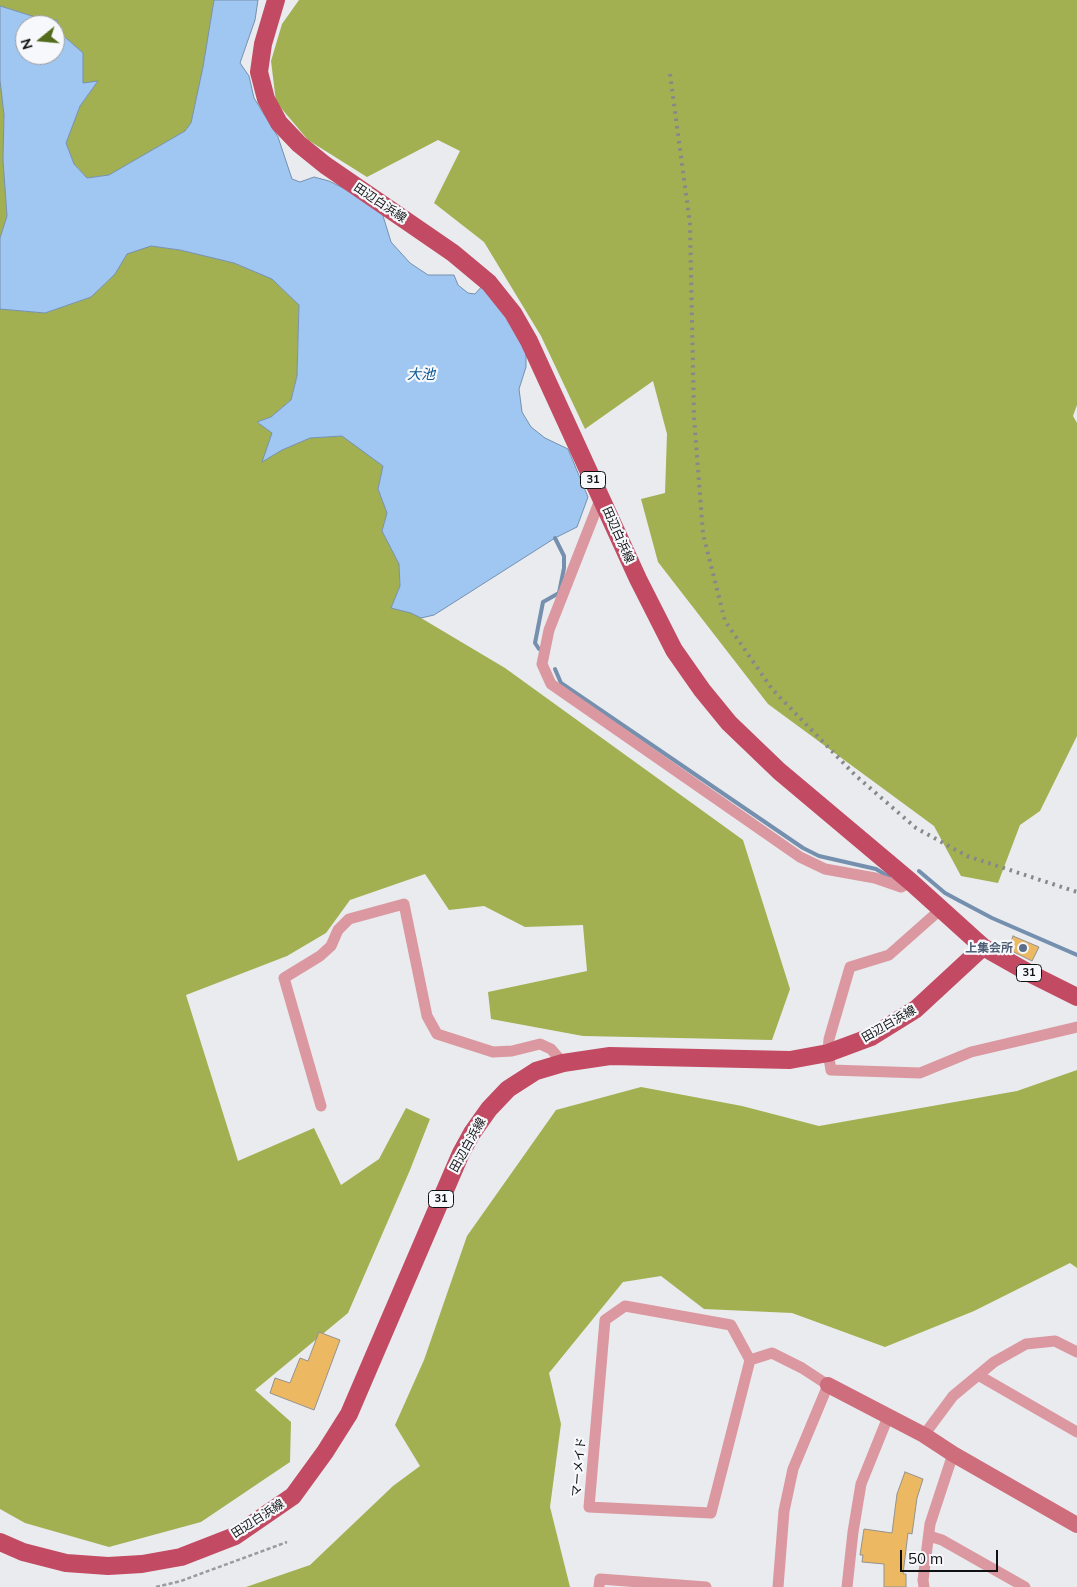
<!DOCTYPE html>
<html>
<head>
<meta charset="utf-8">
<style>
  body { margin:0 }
  #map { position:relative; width:1077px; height:1587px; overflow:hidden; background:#e9ebee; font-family:Mulish,sans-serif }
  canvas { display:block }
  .north { position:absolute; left:15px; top:15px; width:50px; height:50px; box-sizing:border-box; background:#f7f8fb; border:1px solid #9b9c9e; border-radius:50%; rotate:253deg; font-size:14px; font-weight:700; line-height:20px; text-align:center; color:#101112 }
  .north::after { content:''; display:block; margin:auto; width:18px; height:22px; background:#526b1c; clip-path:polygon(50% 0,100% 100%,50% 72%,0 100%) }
  .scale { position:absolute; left:900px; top:1550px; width:98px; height:22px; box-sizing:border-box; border:2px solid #101112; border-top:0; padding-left:6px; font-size:15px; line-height:18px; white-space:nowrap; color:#101112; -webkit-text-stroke:4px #f7f8fb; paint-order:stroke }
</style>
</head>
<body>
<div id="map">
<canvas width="1077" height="1587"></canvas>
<div class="north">N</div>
<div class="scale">50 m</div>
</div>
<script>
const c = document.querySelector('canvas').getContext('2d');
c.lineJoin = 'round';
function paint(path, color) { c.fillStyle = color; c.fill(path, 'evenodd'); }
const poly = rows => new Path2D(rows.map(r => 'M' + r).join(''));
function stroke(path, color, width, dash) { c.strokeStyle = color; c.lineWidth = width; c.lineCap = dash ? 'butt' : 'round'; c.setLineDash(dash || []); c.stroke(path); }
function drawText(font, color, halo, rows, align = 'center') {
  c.font = font + ' Mulish,"Noto Sans JP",sans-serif'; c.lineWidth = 4.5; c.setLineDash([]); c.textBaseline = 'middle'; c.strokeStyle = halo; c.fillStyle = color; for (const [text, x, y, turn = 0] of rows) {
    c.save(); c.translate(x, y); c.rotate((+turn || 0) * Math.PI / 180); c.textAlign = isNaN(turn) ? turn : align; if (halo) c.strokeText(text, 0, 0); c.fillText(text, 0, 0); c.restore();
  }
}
const forest = poly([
  [0,0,214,0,203,67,191,123,185,131,109,175,87,178,74,164,66,143,80,106,97,82,83,83,83,53,58,31,57,20,48,21,0,6],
  [299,0,1077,0,1077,405,1073,416,1077,423,1077,736,1040,811,1020,825,998,883,961,876,934,826,768,704,658,562,641,499,665,493,667,434,653,381,585,429,541,336,484,242,434,203,460,151,438,140,367,177,308,140,276,102,271,61,282,24],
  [0,80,4,115,3,160,7,216,0,238],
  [151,246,180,250,234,263,272,279,299,305,297,376,291,400,271,417,257,422,272,433,263,461,282,450,310,438,343,436,383,466,378,489,387,513,382,531,399,564,400,586,391,608,411,613,421,618,505,668,743,840,790,989,772,1040,583,1036,491,1019,488,992,587,971,583,925,525,927,484,906,449,910,425,874,350,900,326,933,287,956,186,995,238,1161,314,1128,341,1185,379,1159,406,1108,430,1119,410,1170,348,1313,255,1390,291,1422,290,1462,201,1522,109,1547,25,1523,0,1509,0,309,45,313,91,297,115,274,127,253],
  [1077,1070,1077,1268,1070,1263,974,1311,885,1347,792,1313,704,1309,661,1276,623,1282,549,1373,561,1424,550,1507,570,1587,246,1587,310,1565,393,1486,420,1466,395,1425,424,1360,467,1236,556,1110,641,1087,742,1106,819,1126,1017,1091]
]);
const water = poly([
  [214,0,258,0,255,20,240,63,249,76,254,98,278,137,292,179,300,182,314,177,329,181,380,206,391,242,410,263,428,275,454,275,458,285,468,293,475,294,483,285,503,311,526,352,526,367,519,389,522,412,531,427,545,438,568,449,588,497,577,527,555,538,434,615,421,618,411,613,391,608,400,586,399,564,382,531,387,513,378,489,383,466,342,436,310,438,282,450,262,462,272,433,257,422,271,417,291,400,297,376,299,305,272,279,234,263,180,250,151,246,127,254,115,274,91,297,45,313,0,309,0,238,7,216,3,160,4,115,0,80,0,6,48,21,57,20,58,31,83,53,83,83,98,81,80,106,66,143,74,164,87,178,109,175,185,131,191,123,203,67,214,0],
  [25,25,55,25,55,55,25,55,25,25]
]);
const stream = poly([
  [539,649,535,643,543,602,559,593,564,568,564,556,555,538],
  [555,669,561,683,803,848,819,856,876,869,889,877],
  [919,871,945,893,958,900,992,918,1077,955]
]);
const building = poly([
  [1013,936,1039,947,1032,961,1008,949,1013,936],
  [319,1332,340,1340,314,1410,270,1393,275,1378,290,1383,300,1358,308,1361,319,1332],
  [905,1472,923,1479,917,1498,912,1534,908,1533,903,1574,906,1574,906,1587,884,1587,884,1564,862,1562,863,1555,860,1555,864,1529,892,1533,897,1494,905,1472]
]);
const path = poly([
  [156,1587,181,1581,287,1542]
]);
const street = poly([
  [602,498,598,505,549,630,542,664,551,684,800,857,825,869,875,878,901,887,911,882],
  [941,909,889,955,850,967,829,1039,828,1053,831,1070,920,1073,971,1052,1077,1027],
  [321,1106,284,978,320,956,331,946,338,930,349,919,404,904,427,1016,437,1034,493,1052,512,1051,540,1044,551,1049,563,1063],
  [750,1360,711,1513,589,1507,605,1320,625,1306,731,1325,750,1360,772,1353,802,1368,828,1385,793,1469,784,1511,778,1587],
  [978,1375,1077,1432],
  [924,1435,953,1396,994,1362,1026,1344,1055,1341,1077,1352],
  [929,1536,942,1540,1025,1587],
  [599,1587,600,1579,706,1587],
  [847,1587,853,1532,861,1484,888,1417],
  [924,1587,923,1580,930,1524,953,1454]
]);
const secondary = poly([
  [828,1385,924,1435,953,1454,1077,1525]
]);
const primary = poly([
  [276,0,263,44,259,72,266,99,279,123,299,144,325,165,453,253,489,283,513,313,529,341,638,579,674,650,702,690,729,723,779,771,911,882,983,947,1029,973,1077,997],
  [0,1542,23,1552,66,1563,108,1566,142,1564,181,1557,235,1536,293,1496,325,1452,349,1414,461,1153,472,1133,489,1109,508,1089,536,1071,563,1063,610,1056,790,1060,828,1053,871,1037,916,1009,983,947]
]);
const rail = poly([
  [670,74,690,224,694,417,703,534,725,621,772,689,855,775,916,828,967,856,1077,892]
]);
const markers = [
  [1023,948,5,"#5c6f8a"]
];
const shields = [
  [593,480,25],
  [1029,973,25],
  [441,1199,25]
];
const shieldNames = [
  ["31",593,480],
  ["31",1029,973],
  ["31",441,1199]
];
const streetNames = [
  ["田辺白浜線",380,203,34],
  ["田辺白浜線",618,535,66],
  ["田辺白浜線",889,1024,-30],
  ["田辺白浜線",468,1145,-61],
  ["マーメイド",579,1467,-85],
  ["田辺白浜線",258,1519,-33]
];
const serviceNames = [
  ["上集会所",1013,948]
];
const waterNames = [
  ["大池",421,375]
];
paint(forest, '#a2b052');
paint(water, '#a0c7f1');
stroke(water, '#7590ae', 1);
stroke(stream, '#7590ae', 4);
paint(building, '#edb862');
stroke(building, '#94928f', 1);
stroke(path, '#999b9d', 2.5, [4, 2.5]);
stroke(street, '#db98a0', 11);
stroke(secondary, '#ce6d7c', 16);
stroke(primary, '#c24a63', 18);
stroke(rail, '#86888a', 4, [2.5, 5]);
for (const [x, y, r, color] of markers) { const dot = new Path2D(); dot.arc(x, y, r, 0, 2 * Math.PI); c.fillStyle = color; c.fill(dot); stroke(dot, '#f7f8fb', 2); }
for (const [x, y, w] of shields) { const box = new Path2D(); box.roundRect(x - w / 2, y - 8.5, w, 17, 4); c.fillStyle = '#f7f8fb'; c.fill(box); stroke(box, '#101112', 1); }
drawText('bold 11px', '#101112', null, shieldNames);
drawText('12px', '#101112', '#f7f8fb', streetNames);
drawText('bold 12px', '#4e5e75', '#f7f8fb', serviceNames, 'right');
drawText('italic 14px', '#0b5693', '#f7f8fb', waterNames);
</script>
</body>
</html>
